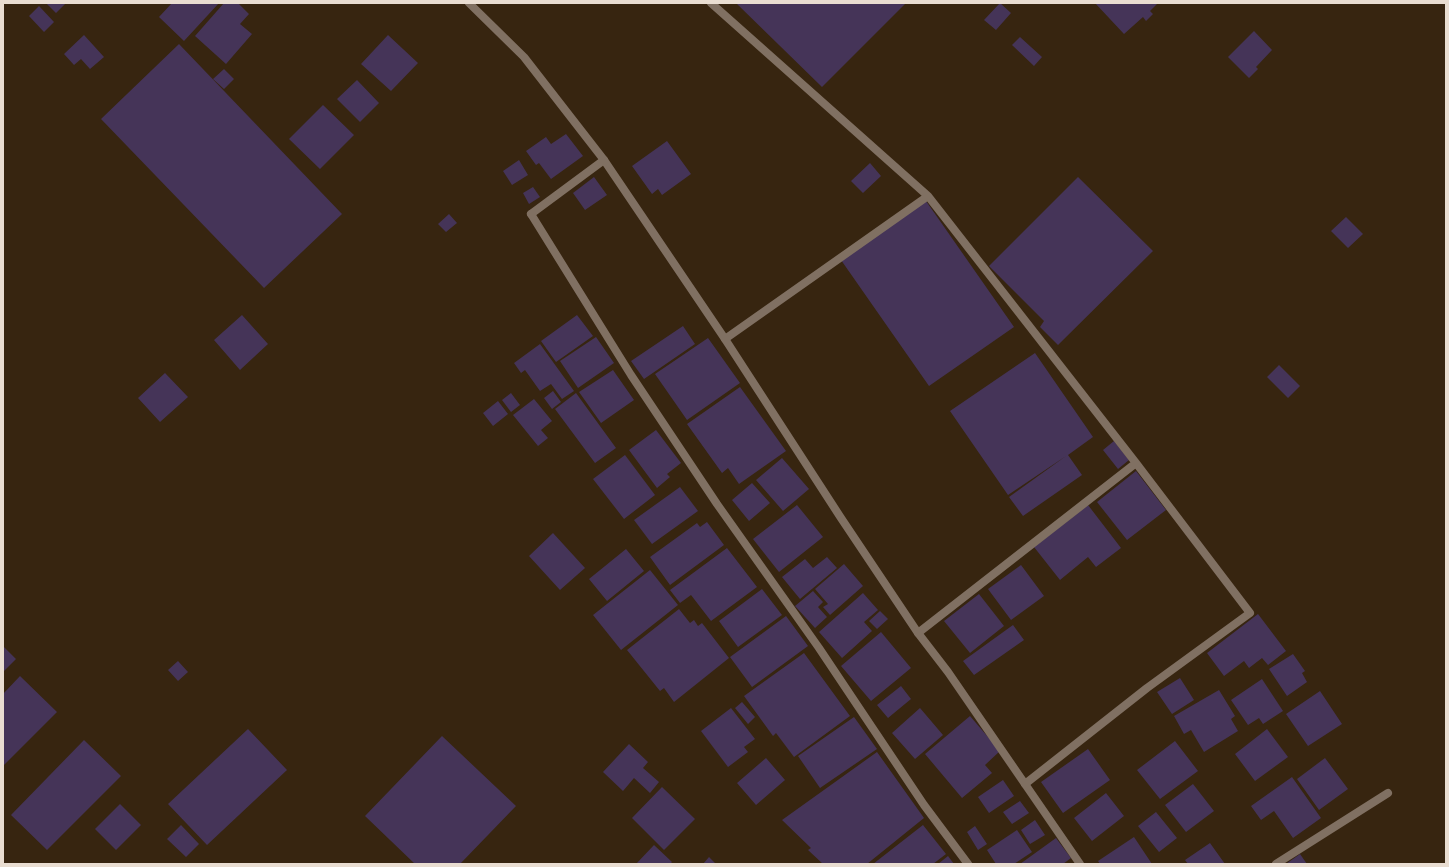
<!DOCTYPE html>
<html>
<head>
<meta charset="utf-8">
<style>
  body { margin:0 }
  #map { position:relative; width:1449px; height:867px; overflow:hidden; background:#372510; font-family:Barlow,sans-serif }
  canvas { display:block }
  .frame { position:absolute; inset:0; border:4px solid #e9ddd1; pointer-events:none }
</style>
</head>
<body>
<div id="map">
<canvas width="1449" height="867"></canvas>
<div class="frame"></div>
</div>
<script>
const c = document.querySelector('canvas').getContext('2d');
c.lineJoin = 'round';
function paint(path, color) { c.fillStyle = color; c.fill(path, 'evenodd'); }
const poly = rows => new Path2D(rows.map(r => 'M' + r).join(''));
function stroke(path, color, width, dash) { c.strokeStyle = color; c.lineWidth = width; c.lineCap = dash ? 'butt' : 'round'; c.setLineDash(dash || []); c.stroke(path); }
const building = poly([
  [46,3,66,3,56,13],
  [172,3,219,3,184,41,159,17],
  [224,3,238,3,249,14,240,24,252,34,226,64,195,36],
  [736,3,906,3,822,87],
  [1000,3,1011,13,996,30,984,20],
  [1095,3,1158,3,1150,11,1153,14,1146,21,1143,17,1124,34],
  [39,6,54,22,44,32,29,16],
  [1254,31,1272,50,1256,67,1258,69,1249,78,1228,57],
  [84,35,104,57,90,69,81,59,74,65,64,54],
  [388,35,418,63,391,91,361,64],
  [1020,37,1042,57,1034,66,1012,45],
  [179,44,342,214,264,288,101,119],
  [224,69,234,79,224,89,213,79],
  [357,80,379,103,360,122,337,99],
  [323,105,354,135,320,169,289,139],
  [566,134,583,156,551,179,539,163,536,165,526,151,546,137,551,144],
  [667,141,691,174,662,195,658,189,652,194,632,166],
  [519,160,528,175,512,185,503,171],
  [870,163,881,176,863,193,851,181],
  [594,177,607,195,585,210,573,193],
  [1078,177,1153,251,1058,345,1040,327,1044,321,989,266],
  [533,187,540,197,529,204,523,193],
  [926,201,1014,327,929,386,841,260],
  [449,214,457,223,446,232,438,224],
  [1346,217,1363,234,1348,248,1331,231],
  [242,315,268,344,240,370,214,340],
  [577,315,593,336,556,362,541,341],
  [683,326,695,344,644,379,631,361],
  [596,337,614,363,578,388,560,361],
  [708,338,740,383,687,420,655,374],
  [540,344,574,391,562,399,551,384,540,391,525,370,521,373,514,363],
  [1035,353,1093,437,1068,455,1082,475,1023,516,1009,497,1066,456,1008,495,950,411],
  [1279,365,1300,386,1288,398,1267,377],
  [613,370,634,400,601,423,579,392],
  [165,373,188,397,160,422,138,398],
  [740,387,786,451,739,484,728,468,722,473,687,424],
  [553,391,561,402,552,409,544,398],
  [511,393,520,405,511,412,502,400],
  [576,393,616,448,595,463,555,409],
  [534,399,552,421,541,430,548,438,538,446,513,415],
  [498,401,508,414,493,426,483,413],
  [656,430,681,463,667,474,670,477,657,488,629,450],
  [1114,441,1129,460,1118,469,1103,450],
  [625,455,655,495,624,519,593,479],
  [782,458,809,489,783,511,756,480],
  [1136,471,1166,510,1127,540,1097,502],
  [752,483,770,503,749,521,732,500],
  [680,487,698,511,652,544,634,520],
  [797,505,823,537,779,572,753,539],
  [1088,505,1121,548,1096,567,1088,557,1060,580,1034,547],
  [707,522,724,545,670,585,650,557,697,523,700,527],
  [553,533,585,568,560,590,529,556],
  [727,548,757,587,711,621,691,595,680,603,670,590],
  [626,549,644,571,607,601,589,579],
  [827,557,837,568,800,599,782,577,805,559,813,568],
  [844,564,863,586,830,615,823,607,828,604,815,589],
  [1021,565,1044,596,1011,620,988,589],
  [650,570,678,605,621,650,593,615],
  [762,589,782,615,738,647,719,621],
  [813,591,823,602,818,607,827,617,815,628,795,606],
  [863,593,878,610,864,622,872,631,842,658,819,632],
  [979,594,1004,626,970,653,944,621],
  [679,609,690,623,694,620,698,626,702,623,729,658,674,702,664,688,660,691,627,650],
  [880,611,888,619,877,629,869,621],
  [1258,614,1286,651,1268,665,1262,658,1249,668,1244,661,1224,676,1207,653],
  [786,616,808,646,752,687,730,657],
  [1013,625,1024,640,974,675,963,661],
  [881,632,911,668,871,701,841,666],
  [3,646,16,659,3,672],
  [804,653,850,716,794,757,776,733,773,736,744,696],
  [1293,654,1305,671,1302,673,1307,682,1287,696,1269,669],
  [178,661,188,672,178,681,168,670],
  [20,676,57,712,3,766,3,694],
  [1180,678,1194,700,1172,714,1157,692],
  [1262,679,1283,711,1263,724,1259,718,1248,725,1231,700],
  [901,686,911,699,888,718,877,705],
  [1219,690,1235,716,1231,719,1238,731,1204,752,1191,730,1184,734,1174,716],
  [1320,691,1342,724,1308,746,1286,714],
  [742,702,755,717,748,724,735,708],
  [731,708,755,739,744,747,748,752,728,767,701,731],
  [920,708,943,735,915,759,892,733],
  [970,716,1000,751,985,765,992,773,962,798,925,754],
  [854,717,877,749,820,788,798,756],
  [248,729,287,770,207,845,168,804],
  [1267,729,1288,757,1255,781,1235,754],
  [442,736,516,806,460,864,415,864,365,816],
  [84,740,121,776,47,850,11,815],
  [1175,741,1198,771,1160,799,1137,770],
  [629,744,648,762,643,768,659,782,650,793,634,778,623,791,603,772],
  [1088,749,1110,780,1063,813,1041,782],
  [877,752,924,818,867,864,823,864,808,850,811,848,782,820],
  [766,758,785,780,756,805,737,783],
  [1325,758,1348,789,1319,810,1297,779],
  [1292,777,1321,818,1293,838,1274,811,1261,820,1251,806],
  [1003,780,1014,796,989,813,978,797],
  [1193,784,1214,811,1186,832,1165,805],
  [662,787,695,819,664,850,632,818],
  [1106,793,1124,816,1092,841,1074,818],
  [1020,801,1029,813,1012,824,1003,812],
  [120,804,141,825,116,850,95,829],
  [1156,812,1177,838,1159,852,1138,826],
  [1035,820,1045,835,1030,844,1021,830],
  [181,825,199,844,186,857,167,839],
  [923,825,946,854,933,864,873,864],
  [975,826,987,844,978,850,967,832],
  [1017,830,1032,852,1014,864,996,864,987,850],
  [1134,837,1152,864,1100,864,1098,861],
  [1056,838,1071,858,1063,864,1020,864],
  [1210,843,1225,864,1188,864,1185,860],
  [654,845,672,862,670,864,636,864],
  [1300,854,1307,864,1286,864],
  [948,856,954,864,938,864],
  [709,857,716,864,703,864]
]);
const lane = poly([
  [711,3,928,196,1136,463,1250,613,1147,688,1025,784],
  [531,214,604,160],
  [725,339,928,196],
  [918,633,1136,463],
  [1276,864,1388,793]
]);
const street = poly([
  [469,3,524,57,604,160,725,339,841,518,918,633,948,672,1080,864],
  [531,214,631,375,717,504,819,648,924,805,968,864]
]);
paint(building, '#453458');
stroke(lane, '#807062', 8);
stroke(street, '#807062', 8);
</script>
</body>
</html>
